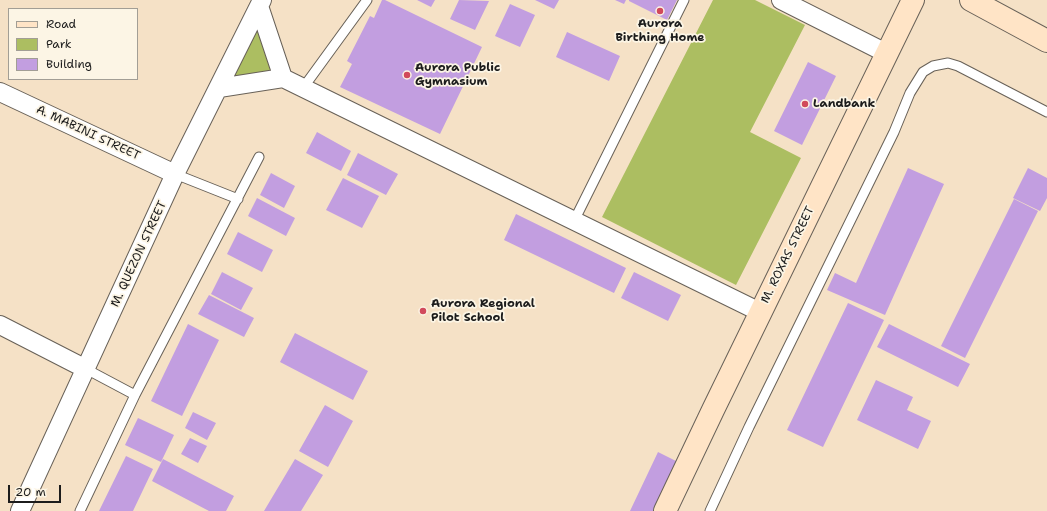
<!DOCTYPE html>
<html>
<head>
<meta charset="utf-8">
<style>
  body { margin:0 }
  #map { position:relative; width:1047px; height:511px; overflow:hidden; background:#f5e1c6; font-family:"Shantell Sans",sans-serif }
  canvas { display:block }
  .legend { position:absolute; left:8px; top:8px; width:130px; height:72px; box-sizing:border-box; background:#fcf5e5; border:1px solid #a29e95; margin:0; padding:5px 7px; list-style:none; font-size:12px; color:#1c1c1c }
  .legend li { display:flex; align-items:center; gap:8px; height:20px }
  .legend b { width:20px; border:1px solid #a29e95 }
  .scale { position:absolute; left:8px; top:485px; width:53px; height:18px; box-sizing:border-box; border:2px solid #1c1c1c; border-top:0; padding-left:5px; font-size:12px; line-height:14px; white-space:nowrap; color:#1c1c1c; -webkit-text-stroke:3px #fcf5e5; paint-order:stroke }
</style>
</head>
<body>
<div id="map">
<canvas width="1047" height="511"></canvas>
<ul class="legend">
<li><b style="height:5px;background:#ffe4c6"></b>Road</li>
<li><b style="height:11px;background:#acbe61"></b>Park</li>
<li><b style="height:11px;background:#c29ee0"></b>Building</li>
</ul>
<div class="scale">20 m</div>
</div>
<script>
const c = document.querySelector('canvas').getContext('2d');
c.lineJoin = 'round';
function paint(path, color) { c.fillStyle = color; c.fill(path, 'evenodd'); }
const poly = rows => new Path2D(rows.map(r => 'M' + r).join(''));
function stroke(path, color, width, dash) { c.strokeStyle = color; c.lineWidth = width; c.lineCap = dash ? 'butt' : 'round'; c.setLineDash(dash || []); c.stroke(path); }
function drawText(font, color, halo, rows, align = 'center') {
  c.font = font + ' "Shantell Sans",sans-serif'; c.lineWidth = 3.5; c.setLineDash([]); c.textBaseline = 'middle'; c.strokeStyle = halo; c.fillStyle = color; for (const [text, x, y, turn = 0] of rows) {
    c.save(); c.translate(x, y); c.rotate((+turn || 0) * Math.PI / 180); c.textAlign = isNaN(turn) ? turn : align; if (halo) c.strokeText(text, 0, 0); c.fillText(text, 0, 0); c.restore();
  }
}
const green = poly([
  [713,0,755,0,805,25,750,132,801,158,736,285,602,217],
  [258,25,273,74,231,79]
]);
const building = poly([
  [382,0,385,0,482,47,440,134,340,87,352,64,347,61,370,16,374,18],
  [417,0,435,0,431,7],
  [459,0,489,1,475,30,450,19],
  [535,0,559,0,554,9],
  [615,0,626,0,624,4],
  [629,0,677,0,667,20,629,1],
  [510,4,535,15,520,47,495,36],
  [567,32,620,56,609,81,556,57],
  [808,62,836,76,802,145,774,131],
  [317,132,351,151,341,171,306,153],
  [358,153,398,174,386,195,347,175],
  [908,168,944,184,885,315,827,290,835,273,856,283],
  [1028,168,1047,178,1047,198,1040,211,1013,198],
  [271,173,295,186,284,208,260,195],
  [343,178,379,196,362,228,326,210],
  [257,198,295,218,286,236,248,216],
  [1014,199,1038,211,965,358,941,346],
  [516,214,626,268,614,293,504,240],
  [238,232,273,250,262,272,227,254],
  [222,272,253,288,241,310,211,294],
  [634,272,681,295,668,321,621,298],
  [209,295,254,318,244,337,198,314],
  [848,303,884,320,823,447,787,430],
  [188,324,219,340,182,416,151,401],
  [889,324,970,364,958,387,877,347],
  [295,333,368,371,353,400,280,362],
  [876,380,913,397,907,410,931,421,918,449,857,420],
  [325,405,353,421,328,467,299,451],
  [193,412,216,423,207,440,185,428],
  [138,418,174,435,161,462,125,445],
  [190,438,207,446,198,463,181,454],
  [658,452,678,462,655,511,630,511],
  [126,456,153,469,133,511,99,511],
  [163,459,234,496,226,511,209,511,152,481],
  [295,459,323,475,301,511,264,511]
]);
const lane = poly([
  [303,88,367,0],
  [175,174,238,199],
  [574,221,684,0],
  [86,369,135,395],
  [80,511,135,395,259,157],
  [710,511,749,427,894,132,910,93,923,72,933,66,948,63,958,66,1047,112]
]);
const street = poly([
  [781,0,888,54],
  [259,6,283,78],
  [219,88,283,78,760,312],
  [0,92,175,174],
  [0,325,86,369],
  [20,511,175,174,262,0]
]);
const secondary = poly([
  [971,0,1047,41],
  [665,511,713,410,913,0]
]);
const markers = [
  [660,11,4,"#d1495b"],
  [407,75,4,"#d1495b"],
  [805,104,4,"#d1495b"],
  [423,311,4,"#d1495b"]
];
const poiNames = [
  ["Aurora",660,24,"center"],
  ["Birthing Home",660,38,"center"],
  ["Aurora Public",415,68],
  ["Gymnasium",415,82],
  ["Landbank",813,104],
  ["Aurora Regional",431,304],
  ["Pilot School",431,318]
];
const streetNames = [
  ["A. MABINI STREET",88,133,25],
  ["M. QUEZON STREET",139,254,-65],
  ["M. ROXAS STREET",788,255,-64]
];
paint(green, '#acbe61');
paint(building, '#c29ee0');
stroke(lane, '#686158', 11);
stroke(street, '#686158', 20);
stroke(secondary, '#686158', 24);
stroke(lane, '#fff', 9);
stroke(street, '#fff', 18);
stroke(secondary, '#ffe4c6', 22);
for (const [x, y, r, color] of markers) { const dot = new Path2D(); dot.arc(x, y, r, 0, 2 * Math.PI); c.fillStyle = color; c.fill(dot); stroke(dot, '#fcf5e5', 1.5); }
drawText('bold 12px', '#1c1c1c', '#fcf5e5', poiNames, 'left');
drawText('12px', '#1c1c1c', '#fcf5e5', streetNames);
</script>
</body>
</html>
